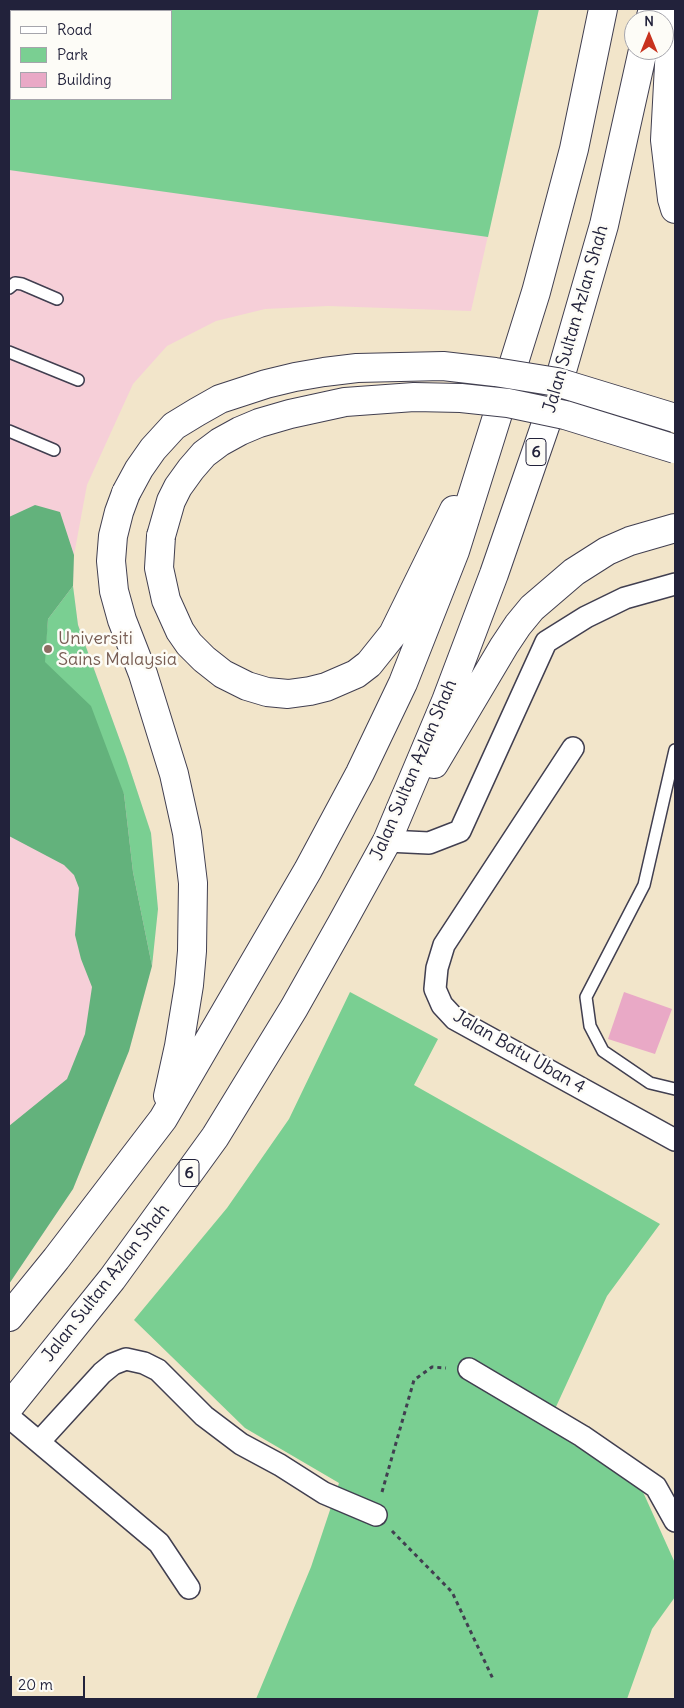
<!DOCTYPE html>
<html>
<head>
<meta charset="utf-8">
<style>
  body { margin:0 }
  #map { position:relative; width:684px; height:1708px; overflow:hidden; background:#f2e5ca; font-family:Delius,sans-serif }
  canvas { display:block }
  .frame { position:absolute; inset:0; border:10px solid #22223b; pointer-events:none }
  .legend { position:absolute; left:10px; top:10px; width:162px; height:90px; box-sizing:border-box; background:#fdfcf7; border:1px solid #a5a5ac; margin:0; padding:6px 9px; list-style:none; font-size:15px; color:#22223b }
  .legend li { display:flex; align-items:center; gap:10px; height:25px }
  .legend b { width:25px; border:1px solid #a5a5ac }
  .north { position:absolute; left:624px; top:10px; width:50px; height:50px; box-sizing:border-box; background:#fdfcf7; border:1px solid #a5a5ac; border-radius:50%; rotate:0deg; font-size:14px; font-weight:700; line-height:20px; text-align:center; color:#22223b }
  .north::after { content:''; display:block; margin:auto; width:18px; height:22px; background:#c8321e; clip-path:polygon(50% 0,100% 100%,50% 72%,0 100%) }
  .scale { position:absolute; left:10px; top:1676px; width:75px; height:22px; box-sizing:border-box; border:2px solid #22223b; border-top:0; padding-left:6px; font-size:15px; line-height:18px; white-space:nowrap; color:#22223b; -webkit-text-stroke:4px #fdfcf7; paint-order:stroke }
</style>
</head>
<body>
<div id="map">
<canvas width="684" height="1708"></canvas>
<div class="frame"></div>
<ul class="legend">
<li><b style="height:6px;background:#fff"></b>Road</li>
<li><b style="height:14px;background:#7acf92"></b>Park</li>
<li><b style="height:14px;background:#e9a9c6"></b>Building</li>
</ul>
<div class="north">N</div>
<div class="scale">20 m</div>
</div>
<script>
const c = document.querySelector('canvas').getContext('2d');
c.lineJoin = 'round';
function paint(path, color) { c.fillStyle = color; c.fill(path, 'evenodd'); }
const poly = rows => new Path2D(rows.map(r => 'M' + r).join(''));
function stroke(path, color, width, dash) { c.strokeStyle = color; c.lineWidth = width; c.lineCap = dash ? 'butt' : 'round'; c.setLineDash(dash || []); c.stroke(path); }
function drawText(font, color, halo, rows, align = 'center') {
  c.font = font + ' Delius,sans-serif'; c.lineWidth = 5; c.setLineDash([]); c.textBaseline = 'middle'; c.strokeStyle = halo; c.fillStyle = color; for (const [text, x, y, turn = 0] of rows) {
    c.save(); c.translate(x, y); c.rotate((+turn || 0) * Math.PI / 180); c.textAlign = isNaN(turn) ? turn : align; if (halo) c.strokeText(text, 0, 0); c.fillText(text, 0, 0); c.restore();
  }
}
const built = poly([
  [9,9,539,9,471,311,328,306,265,309,216,321,167,346,133,384,87,485,74,555,73,586,78,624,126,757,151,833,158,909,152,966,129,1051,73,1189,9,1284],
  [11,11,171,11,171,99,11,99]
]);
const green = poly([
  [9,9,539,9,488,237,9,170],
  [11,11,171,11,171,99,11,99],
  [73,586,78,625,126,757,151,833,158,909,152,966,133,872,124,794,44,662,48,619],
  [350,992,438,1039,414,1085,660,1224,607,1296,549,1422,643,1492,675,1563,675,1597,652,1629,627,1699,256,1699,311,1567,339,1483,245,1428,134,1320,227,1208,289,1119]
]);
const forest = poly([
  [35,505,60,512,74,555,73,586,48,619,45,662,91,706,124,794,133,872,152,966,129,1051,73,1189,9,1284,9,1126,67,1079,85,1034,92,987,81,959,75,935,79,888,74,875,64,865,9,836,9,517]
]);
const building = poly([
  [624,992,672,1009,655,1054,608,1039]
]);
const path = poly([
  [382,1492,414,1380,432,1367,446,1368],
  [392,1531,452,1592,493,1679]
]);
const lane = poly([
  [9,288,15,283,22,284,57,299],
  [9,352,78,380],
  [9,431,54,450],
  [675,750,644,885,586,997,590,1026,603,1051,650,1083,675,1089]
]);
const street = poly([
  [573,748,444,945,437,968,435,989,442,1005,455,1019,675,1140],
  [387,841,429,843,460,831,546,642,586,617,625,598,675,584],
  [469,1369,582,1436,656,1487,675,1521],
  [9,1417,159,1543,189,1588],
  [39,1442,102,1373,113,1364,126,1359,144,1363,158,1370,204,1416,241,1444,280,1465,324,1493,376,1515]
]);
const highway = poly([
  [672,9,665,140,672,199,675,209],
  [650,20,653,9],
  [126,493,119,512,113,536,111,561,114,591,122,620,143,674,174,774,187,833,193,883,192,951,189,985,179,1046,168,1096],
  [161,536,159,568,166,600,180,631,189,644,204,659,223,674,247,686,267,692,288,694,310,691,326,687,356,674,369,664,393,634,454,510],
  [434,764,504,646,518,625,532,608,574,572,607,551,630,541,675,528],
  [9,1317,56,1259,163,1119,308,870,360,773,403,683,455,551,536,292,574,149,603,9],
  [9,1407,112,1279,215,1137,294,1008,343,921,387,841,446,701,494,574,551,409,604,225,643,50]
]);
const highwayBridge = poly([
  [126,493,139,469,153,449,174,426,197,412,220,399,266,384,295,377,324,372,357,368,443,366,495,372,557,382,675,418],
  [161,536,171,501,178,487,191,469,204,454,220,442,240,431,259,423,290,414,345,402,414,397,461,398,508,403,565,415,675,449]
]);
const markers = [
  [48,649,5,"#8d6e63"]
];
const shields = [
  [536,452,20],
  [189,1173,20]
];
const shieldNames = [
  ["6",536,452],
  ["6",189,1173]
];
const streetNames = [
  ["Jalan Sultan Azlan Shah",576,319,-74],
  ["Jalan Sultan Azlan Shah",414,770,-67],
  ["Jalan Batu Uban 4",519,1052,30],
  ["Jalan Sultan Azlan Shah",106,1283,-52]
];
const educationNames = [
  ["Universiti",58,639],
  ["Sains Malaysia",58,660]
];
paint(built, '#f6cfd8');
paint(green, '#7acf92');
paint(forest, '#63b27c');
paint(building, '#e9a9c6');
stroke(lane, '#413f50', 14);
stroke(street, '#413f50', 24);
stroke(highway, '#413f50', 30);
stroke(path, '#413f50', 3, [4, 4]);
stroke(lane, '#fff', 11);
stroke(street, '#fff', 21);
stroke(highway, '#fff', 28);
stroke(highwayBridge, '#413f50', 30, []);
stroke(highwayBridge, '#fff', 28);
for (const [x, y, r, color] of markers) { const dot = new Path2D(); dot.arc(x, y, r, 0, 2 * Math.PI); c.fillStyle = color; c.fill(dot); stroke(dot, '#fdfcf7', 2); }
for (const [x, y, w] of shields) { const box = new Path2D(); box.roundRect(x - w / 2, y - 13.5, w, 27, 4); c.fillStyle = '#fdfcf7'; c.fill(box); stroke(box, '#22223b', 1); }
drawText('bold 16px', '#22223b', null, shieldNames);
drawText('18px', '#22223b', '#fdfcf7', streetNames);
drawText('18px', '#785e54', '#fdfcf7', educationNames, 'left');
</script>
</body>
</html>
